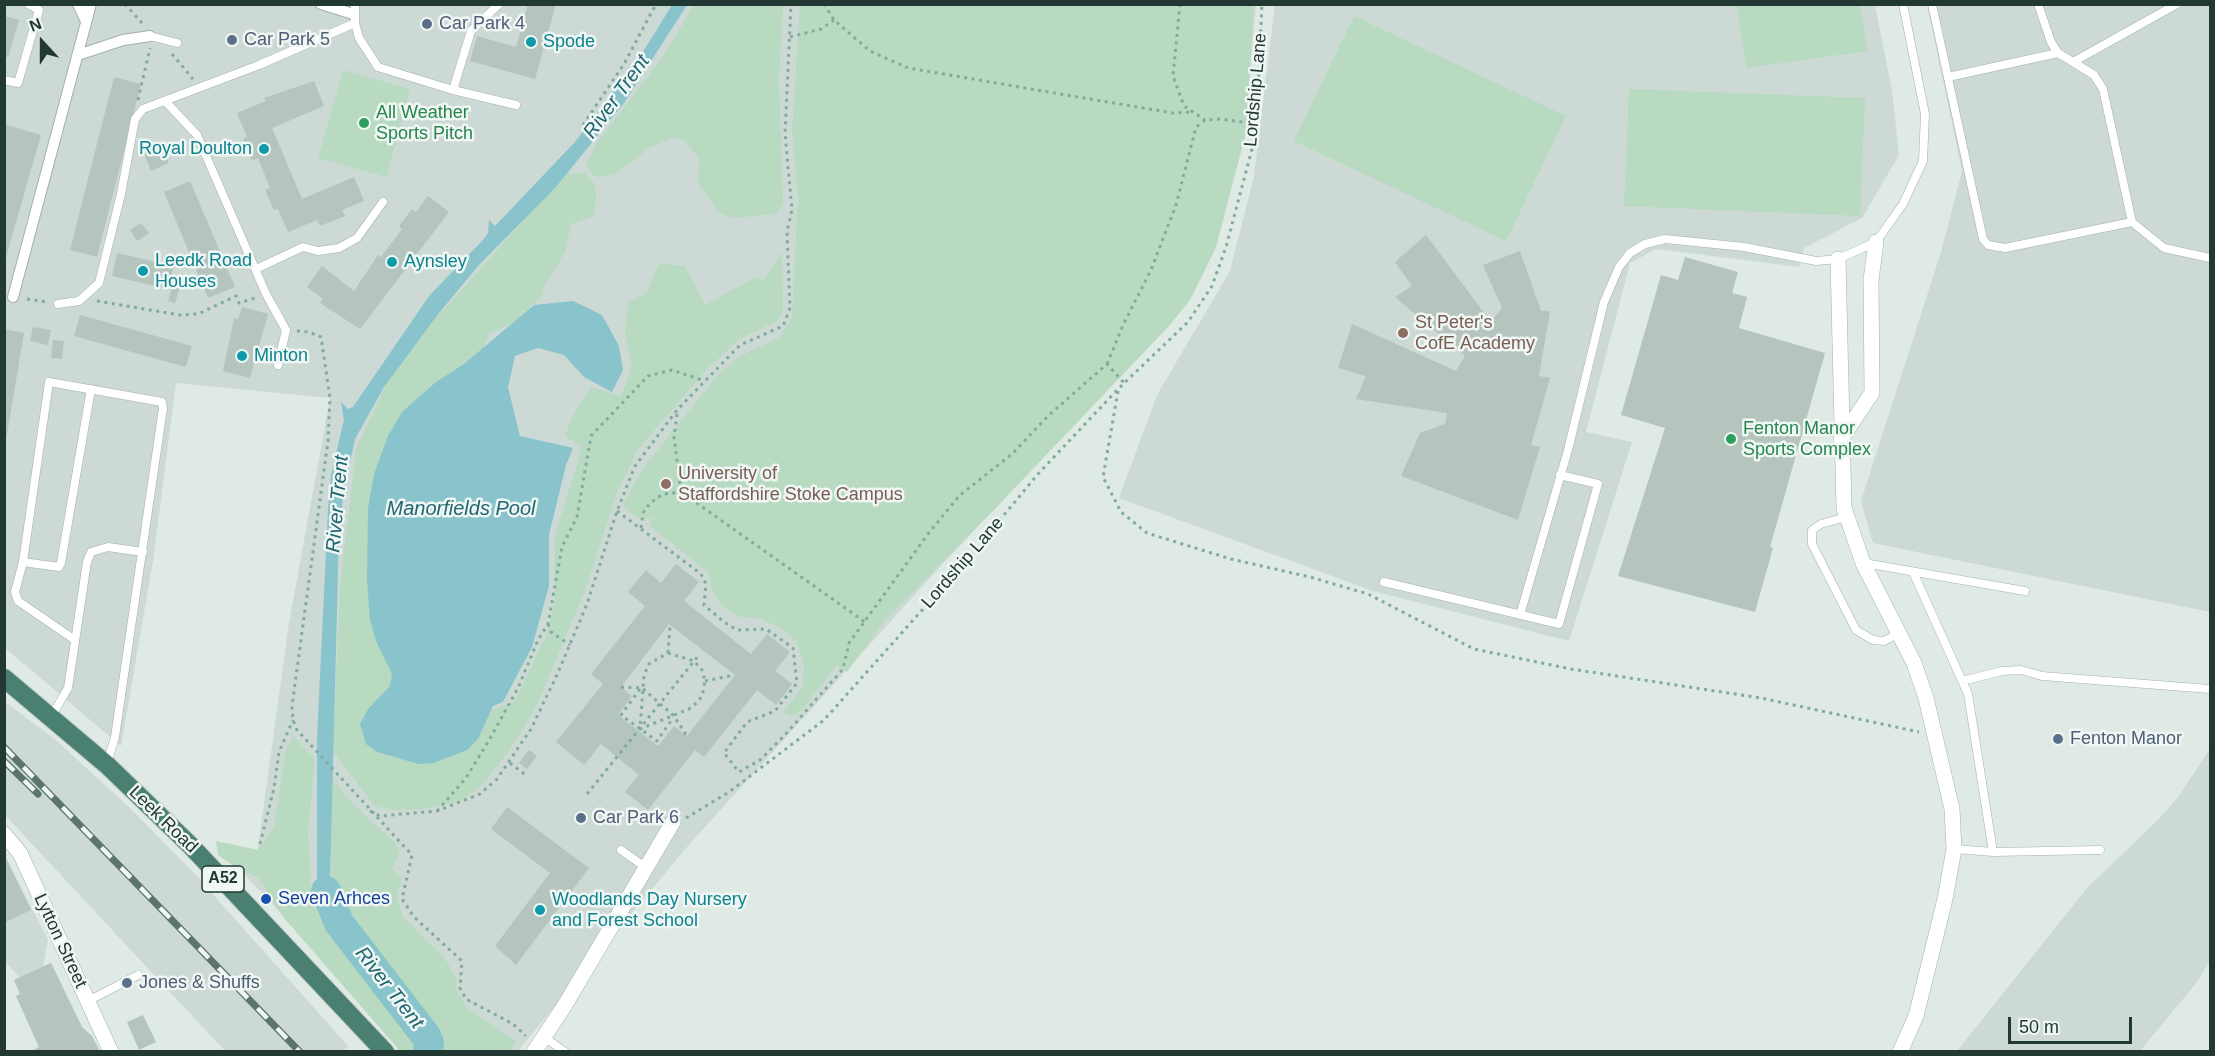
<!DOCTYPE html>
<html>
<head>
<meta charset="utf-8">
<style>
  body { margin:0 }
  #map { position:relative; width:2215px; height:1056px; overflow:hidden; background:#dfeae5; font-family:Arial,sans-serif }
  canvas { display:block }
  .frame { position:absolute; inset:0; border:6px solid #213932; pointer-events:none }
  .north { position:absolute; left:12px; top:12px; width:60px; height:60px; -webkit-text-stroke:4px #eff6f3; paint-order:stroke; rotate:339deg; font-size:16px; font-weight:700; line-height:24px; text-align:center; color:#213932 }
  .north::after { content:''; display:block; margin:auto; width:21px; height:27px; background:#213932; clip-path:polygon(50% 0,100% 100%,50% 72%,0 100%) }
  .scale { position:absolute; left:2008px; top:1017px; width:124px; height:27px; box-sizing:border-box; border:3px solid #213932; border-top:0; padding-left:8px; font-size:18px; line-height:21px; white-space:nowrap; color:#213932; -webkit-text-stroke:4px #eff6f3; paint-order:stroke }
</style>
</head>
<body>
<div id="map">
<canvas width="2215" height="1056"></canvas>
<div class="frame"></div>
<div class="north">N</div>
<div class="scale">50 m</div>
</div>
<script>
const c = document.querySelector('canvas').getContext('2d');
c.lineJoin = 'round';
function paint(path, color) { c.fillStyle = color; c.fill(path, 'evenodd'); }
const poly = rows => new Path2D(rows.map(r => 'M' + r).join(''));
function stroke(path, color, width, dash) { c.strokeStyle = color; c.lineWidth = width; c.lineCap = dash ? 'butt' : 'round'; c.setLineDash(dash || []); c.stroke(path); }
function drawText(font, color, halo, rows, align = 'center') {
  c.font = font + ' Arial,sans-serif'; c.lineWidth = 5; c.setLineDash([]); c.textBaseline = 'middle'; c.strokeStyle = halo; c.fillStyle = color; for (const [text, x, y, turn = 0] of rows) {
    c.save(); c.translate(x, y); c.rotate((+turn || 0) * Math.PI / 180); c.textAlign = isNaN(turn) ? turn : align; if (halo) c.strokeText(text, 0, 0); c.fillText(text, 0, 0); c.restore();
  }
}
const built = poly([
  [4,5,1256,5,1245,136,1216,247,1190,300,937,570,686,848,517,1052,409,1051,219,847,257,854,289,623,330,398,176,383,153,561,121,746,5,648],
  [1275,5,1875,5,1892,91,1899,155,1862,218,1804,248,1800,267,1656,249,1630,263,1586,432,1632,442,1569,641,1373,591,1119,498,1157,395,1230,271,1254,176],
  [1927,5,2210,5,2210,612,1873,543,1861,501,1941,252,1962,171],
  [4,701,57,741,129,807,193,872,348,1046,342,1052,225,1051,5,815],
  [2210,749,2210,960,2197,982,2140,1051,1957,1051,2087,888,2158,820,2178,797],
  [4,854,48,940,43,966,51,963,82,1027,92,1036,100,1051,31,1051,39,1047,16,996,20,994,14,980,20,977,5,962]
]);
const green = poly([
  [694,5,783,5,779,79,783,204,775,214,734,218,719,213,698,183,699,158,684,140,672,138,649,148,616,173,603,177,593,176,586,165,596,144,663,57],
  [800,5,1254,5,1245,136,1216,247,1190,300,1169,326,991,513,885,620,847,672,836,665,804,708,792,716,783,713,803,686,804,664,796,641,780,627,758,618,740,617,722,606,712,590,708,572,649,525,653,519,637,518,623,505,641,471,717,376,740,356,778,338,792,318,798,196,792,132],
  [1737,5,1860,5,1867,51,1746,68],
  [1354,16,1566,116,1506,241,1294,141],
  [343,70,410,89,386,177,318,158],
  [1629,89,1865,98,1860,216,1624,206],
  [586,173,595,184,596,199,594,216,571,224,565,252,544,286,541,297,511,324,490,333,481,352,450,728,515,701,546,636,555,600,554,540,582,447,565,436,571,419,591,387,621,396,632,366,625,332,628,303,647,292,659,263,685,266,705,305,756,277,763,281,782,252,783,310,777,321,739,339,706,370,636,452,616,495,586,588,536,707,507,753,482,785,460,801,423,809,392,810,375,806,333,751,340,586,356,449,386,385,422,334,565,174],
  [293,736,315,759,308,833,311,887,403,1011,417,1038,420,1051,400,1051,284,918,258,877,237,868,218,855,216,841,258,850,274,828,286,750],
  [329,777,365,816,395,842,399,853,392,869,402,878,397,896,402,916,444,957,456,978,457,992,468,1009,516,1041,510,1051,437,1051,439,1046,433,1033,365,944,339,906,332,889]
]);
const water = poly([
  [672,5,687,5,624,103,555,188,479,265,439,313,384,387,355,439,344,489,339,534,330,880,338,905,347,919,338,937,323,915,317,887,317,738,328,510,331,475,344,420,341,402,348,409,353,407,429,296,483,240,488,233,489,220,495,226,575,142,641,55],
  [573,301,602,315,619,346,623,370,612,392,584,377,564,355,538,348,515,356,508,387,520,436,573,448,566,465,549,535,549,586,532,647,503,702,493,706,478,739,467,750,434,763,418,764,377,752,366,744,360,724,368,709,390,686,392,674,376,641,370,620,367,580,368,508,374,474,388,436,402,412,436,382,464,364,534,305]
]);
const river = poly([
  [326,891,339,923,426,1036,429,1043,428,1052]
]);
const building = poly([
  [528,4,556,4,535,79,470,61,477,36,516,47],
  [4,16,19,20,8,57,4,56],
  [114,77,141,84,97,257,70,250],
  [314,81,324,106,272,128,302,199,354,177,364,201,342,210,345,216,320,226,317,220,288,232,278,209,274,210,265,190,270,188,258,158,252,161,243,139,247,137,237,113,266,101,264,98],
  [4,124,41,135,5,261,4,261],
  [162,146,169,163,151,171,144,153],
  [190,181,235,287,208,298,164,192],
  [428,196,449,212,360,329,320,303,323,299,307,287,322,266,354,291,378,255,381,257,402,229,399,226,412,209,416,212],
  [141,223,149,233,137,241,130,230],
  [1426,235,1491,322,1502,308,1483,265,1520,251,1541,311,1550,311,1539,376,1550,378,1531,445,1540,447,1518,520,1401,476,1420,433,1445,424,1447,413,1356,399,1366,376,1338,368,1352,324,1456,371,1465,356,1395,297,1412,286,1395,262],
  [117,253,174,266,168,289,112,276],
  [1685,257,1738,272,1732,293,1747,297,1739,328,1825,353,1770,547,1773,548,1755,612,1618,576,1665,428,1621,415,1661,275,1678,280],
  [174,281,181,283,175,303,168,301],
  [242,307,268,314,250,378,223,371,234,318,238,319],
  [80,315,192,346,186,367,74,336],
  [33,327,51,330,48,345,30,341],
  [4,329,24,333,6,440,4,440],
  [53,340,64,341,62,359,51,358],
  [676,564,699,582,684,601,751,654,767,634,790,652,775,671,792,684,776,705,757,690,704,757,695,750,648,810,625,792,639,775,601,744,584,765,556,742,603,684,591,674,645,606,628,592,646,570,661,583],
  [669,624,735,675,687,736,674,726,658,746,618,715,632,696,621,687],
  [529,750,537,756,527,769,519,763],
  [507,807,589,868,516,965,495,946,550,873,491,829],
  [4,854,31,910,4,923],
  [51,963,82,1027,92,1036,100,1052,31,1052,39,1047,16,996,20,994,14,980],
  [143,1015,156,1042,139,1050,127,1022]
]);
const path = poly([
  [125,4,143,24],
  [824,4,834,20,870,51,908,68,1172,113,1192,112],
  [1180,4,1173,76,1184,106,1205,120],
  [790,37,821,29,834,20],
  [172,54,193,79],
  [138,100,150,48],
  [583,125,624,64,656,4],
  [27,299,47,302],
  [97,301,180,315,198,314,236,296,239,303,255,298],
  [297,331,309,332,321,337,330,398,328,441,292,706,293,720,297,730,412,855,402,899,414,917,462,961,460,988,466,999,513,1024,526,1036],
  [1107,364,1123,325,1151,270,1176,205,1196,127,1205,120,1220,119,1257,124],
  [1118,391,1103,477,1121,512,1147,533,1231,559,1310,577,1368,594,1474,649,1571,669,1761,698,1919,732],
  [677,414,674,437,681,492,865,622],
  [617,511,701,574,706,584,704,605,724,622,737,630,766,629,793,648,797,683,775,711,747,722,724,753,739,772,760,760,784,736,843,669,849,643,928,534,959,496,1012,454,1048,416,1107,364,1124,383],
  [641,528,643,513,650,503,663,494,681,492],
  [548,624,551,632,570,645],
  [668,653,694,661,702,670,705,681,703,692,699,701,689,709,640,729,644,675,649,664,668,653],
  [668,653,670,626],
  [705,681,730,676],
  [621,687,642,688,674,716,687,736],
  [640,689,621,715,657,741,673,718],
  [510,763,527,776],
  [587,794,699,655],
  [370,811,380,816,437,811,480,794,497,779,531,729,557,675,587,604,617,511,635,466,677,410,740,345,783,326,790,308,787,232,792,210,785,134,791,4],
  [437,811,466,778,488,742,518,688,538,640,548,624,562,547,577,517,591,436,648,376,672,370,705,381],
  [686,818,729,792,824,720,965,562,1038,474,1118,389,1188,322,1212,286,1226,247,1256,134,1262,4],
  [260,844,274,788,279,752,293,720]
]);
const service = poly([
  [1932,4,1983,239,1988,245,2005,248,2132,222],
  [2038,4,2051,42,2058,53,2073,62,2177,4],
  [355,23,359,38,378,67,453,90,471,31,499,4],
  [150,36,177,43],
  [2073,62,2094,75,2103,89,2132,222,2164,248,2210,258],
  [1948,77,2058,53],
  [4,80,18,83,39,10,28,4],
  [453,90,516,105],
  [165,101,197,135,266,294,286,330,278,365],
  [256,269,303,247,318,251,339,248,357,238,383,202],
  [58,304,79,301,99,283,121,194,135,119,143,109,259,65,355,23,355,4],
  [1846,517,1821,524,1812,530,1812,544,1856,630,1873,640,1884,641,1899,633],
  [23,562,59,567,61,563,91,389],
  [1864,563,2025,591],
  [1913,572,1968,694,1993,852],
  [1384,582,1559,624,1598,484,1560,475],
  [1520,615,1568,450,1604,302,1619,267,1630,253,1645,244,1665,239,1744,247,1816,261,1838,259,1876,242,1903,204,1923,161,1925,114,1903,4],
  [75,640,18,601,15,592,23,562,49,382,162,402,163,408,115,737,107,763],
  [1962,681,2002,671,2021,670,2042,676,2210,689],
  [51,717,68,688,87,562,91,552,108,547,143,552],
  [1954,849,1993,852,2100,850],
  [621,850,645,867],
  [88,1001,138,975],
  [544,1037,565,1052]
]);
const pedestrian = poly([
  [78,4,86,21],
  [321,4,353,14],
  [78,55,123,40,150,36],
  [13,297,91,4]
]);
const minor = poly([
  [1838,259,1844,508,1863,563,1914,663,1926,698,1952,809,1954,849,1945,899,1916,1016,1900,1052],
  [1841,439,1872,393,1871,280,1876,242],
  [4,834,20,853,111,1052],
  [534,1052,565,1005,673,822]
]);
const trunk = poly([
  [4,678,107,765,190,845,385,1052]
]);
const rail = poly([
  [4,747,300,1052],
  [4,761,38,794]
]);
const markers = [
  [427,24,6,"#5c6f8a"],
  [232,40,6,"#5c6f8a"],
  [531,42,6,"#0f9aa8"],
  [364,123,6,"#2e9e5b"],
  [264,149,6,"#0f9aa8"],
  [392,262,6,"#0f9aa8"],
  [143,271,6,"#0f9aa8"],
  [1403,333,6,"#8d6e63"],
  [242,356,6,"#0f9aa8"],
  [1731,439,6,"#2e9e5b"],
  [666,484,6,"#8d6e63"],
  [2058,739,6,"#5c6f8a"],
  [581,818,6,"#5c6f8a"],
  [266,899,6,"#1a4fb4"],
  [540,910,6,"#0f9aa8"],
  [127,983,6,"#5c6f8a"]
];
const shields = [
  [223,879,42]
];
const shieldNames = [
  ["A52",223,879]
];
const serviceNames = [
  ["Car Park 4",439,24],
  ["Car Park 5",244,40],
  ["Fenton Manor",2070,739],
  ["Car Park 6",593,818],
  ["Jones & Shuffs",139,983]
];
const cultureNames = [
  ["Spode",543,42],
  ["Royal Doulton",252,149,"right"],
  ["Leedk Road",155,261],
  ["Houses",155,282],
  ["Aynsley",404,262],
  ["Minton",254,356],
  ["Woodlands Day Nursery",552,900],
  ["and Forest School",552,921]
];
const streetNames = [
  ["Lordship Lane",1256,90,-85],
  ["Lordship Lane",963,563,-49],
  ["Leek Road",163,820,44],
  ["Lytton Street",60,941,65]
];
const leisureNames = [
  ["All Weather",376,113],
  ["Sports Pitch",376,134],
  ["Fenton Manor",1743,429],
  ["Sports Complex",1743,450]
];
const educationNames = [
  ["St Peter's",1415,323],
  ["CofE Academy",1415,344],
  ["University of",678,474],
  ["Staffordshire Stoke Campus",678,495]
];
const transitNames = [
  ["Seven Arhces",278,899]
];
const waterNames = [
  ["River Trent",617,97,-54],
  ["River Trent",338,504,-85],
  ["Manorfields Pool",461,509],
  ["River Trent",389,988,52]
];
paint(built, '#cdd9d4');
paint(green, '#b8dac1');
paint(water, '#89c4cd');
stroke(river, '#89c4cd', 30);
paint(building, '#b5c4bd');
stroke(service, '#a2b1ac', 9);
stroke(pedestrian, '#a2b1ac', 12);
stroke(minor, '#a2b1ac', 16);
stroke(trunk, '#bcc4c2', 20);
stroke(path, '#81ac9d', 3, [3, 4.5]);
stroke(service, '#fff', 8);
stroke(pedestrian, '#fff', 10);
stroke(minor, '#fff', 15);
stroke(trunk, '#4a8072', 18);
stroke(rail, '#5b756d', 7);
stroke(rail, '#eff6f3', 4.5, [14]);
for (const [x, y, r, color] of markers) { const dot = new Path2D(); dot.arc(x, y, r, 0, 2 * Math.PI); c.fillStyle = color; c.fill(dot); stroke(dot, '#eff6f3', 2); }
for (const [x, y, w] of shields) { const box = new Path2D(); box.roundRect(x - w / 2, y - 13, w, 26, 4.5); c.fillStyle = '#eff6f3'; c.fill(box); stroke(box, '#213932', 1.5); }
drawText('bold 16px', '#213932', null, shieldNames);
drawText('18px', '#4e5e75', '#eff6f3', serviceNames, 'left');
drawText('18px', '#0d838f', '#eff6f3', cultureNames, 'left');
drawText('18px', '#213932', '#eff6f3', streetNames);
drawText('18px', '#27864d', '#eff6f3', leisureNames, 'left');
drawText('18px', '#785e54', '#eff6f3', educationNames, 'left');
drawText('18px', '#164399', '#eff6f3', transitNames, 'left');
drawText('italic 20px', '#1e6672', '#eff6f3', waterNames);
</script>
</body>
</html>
